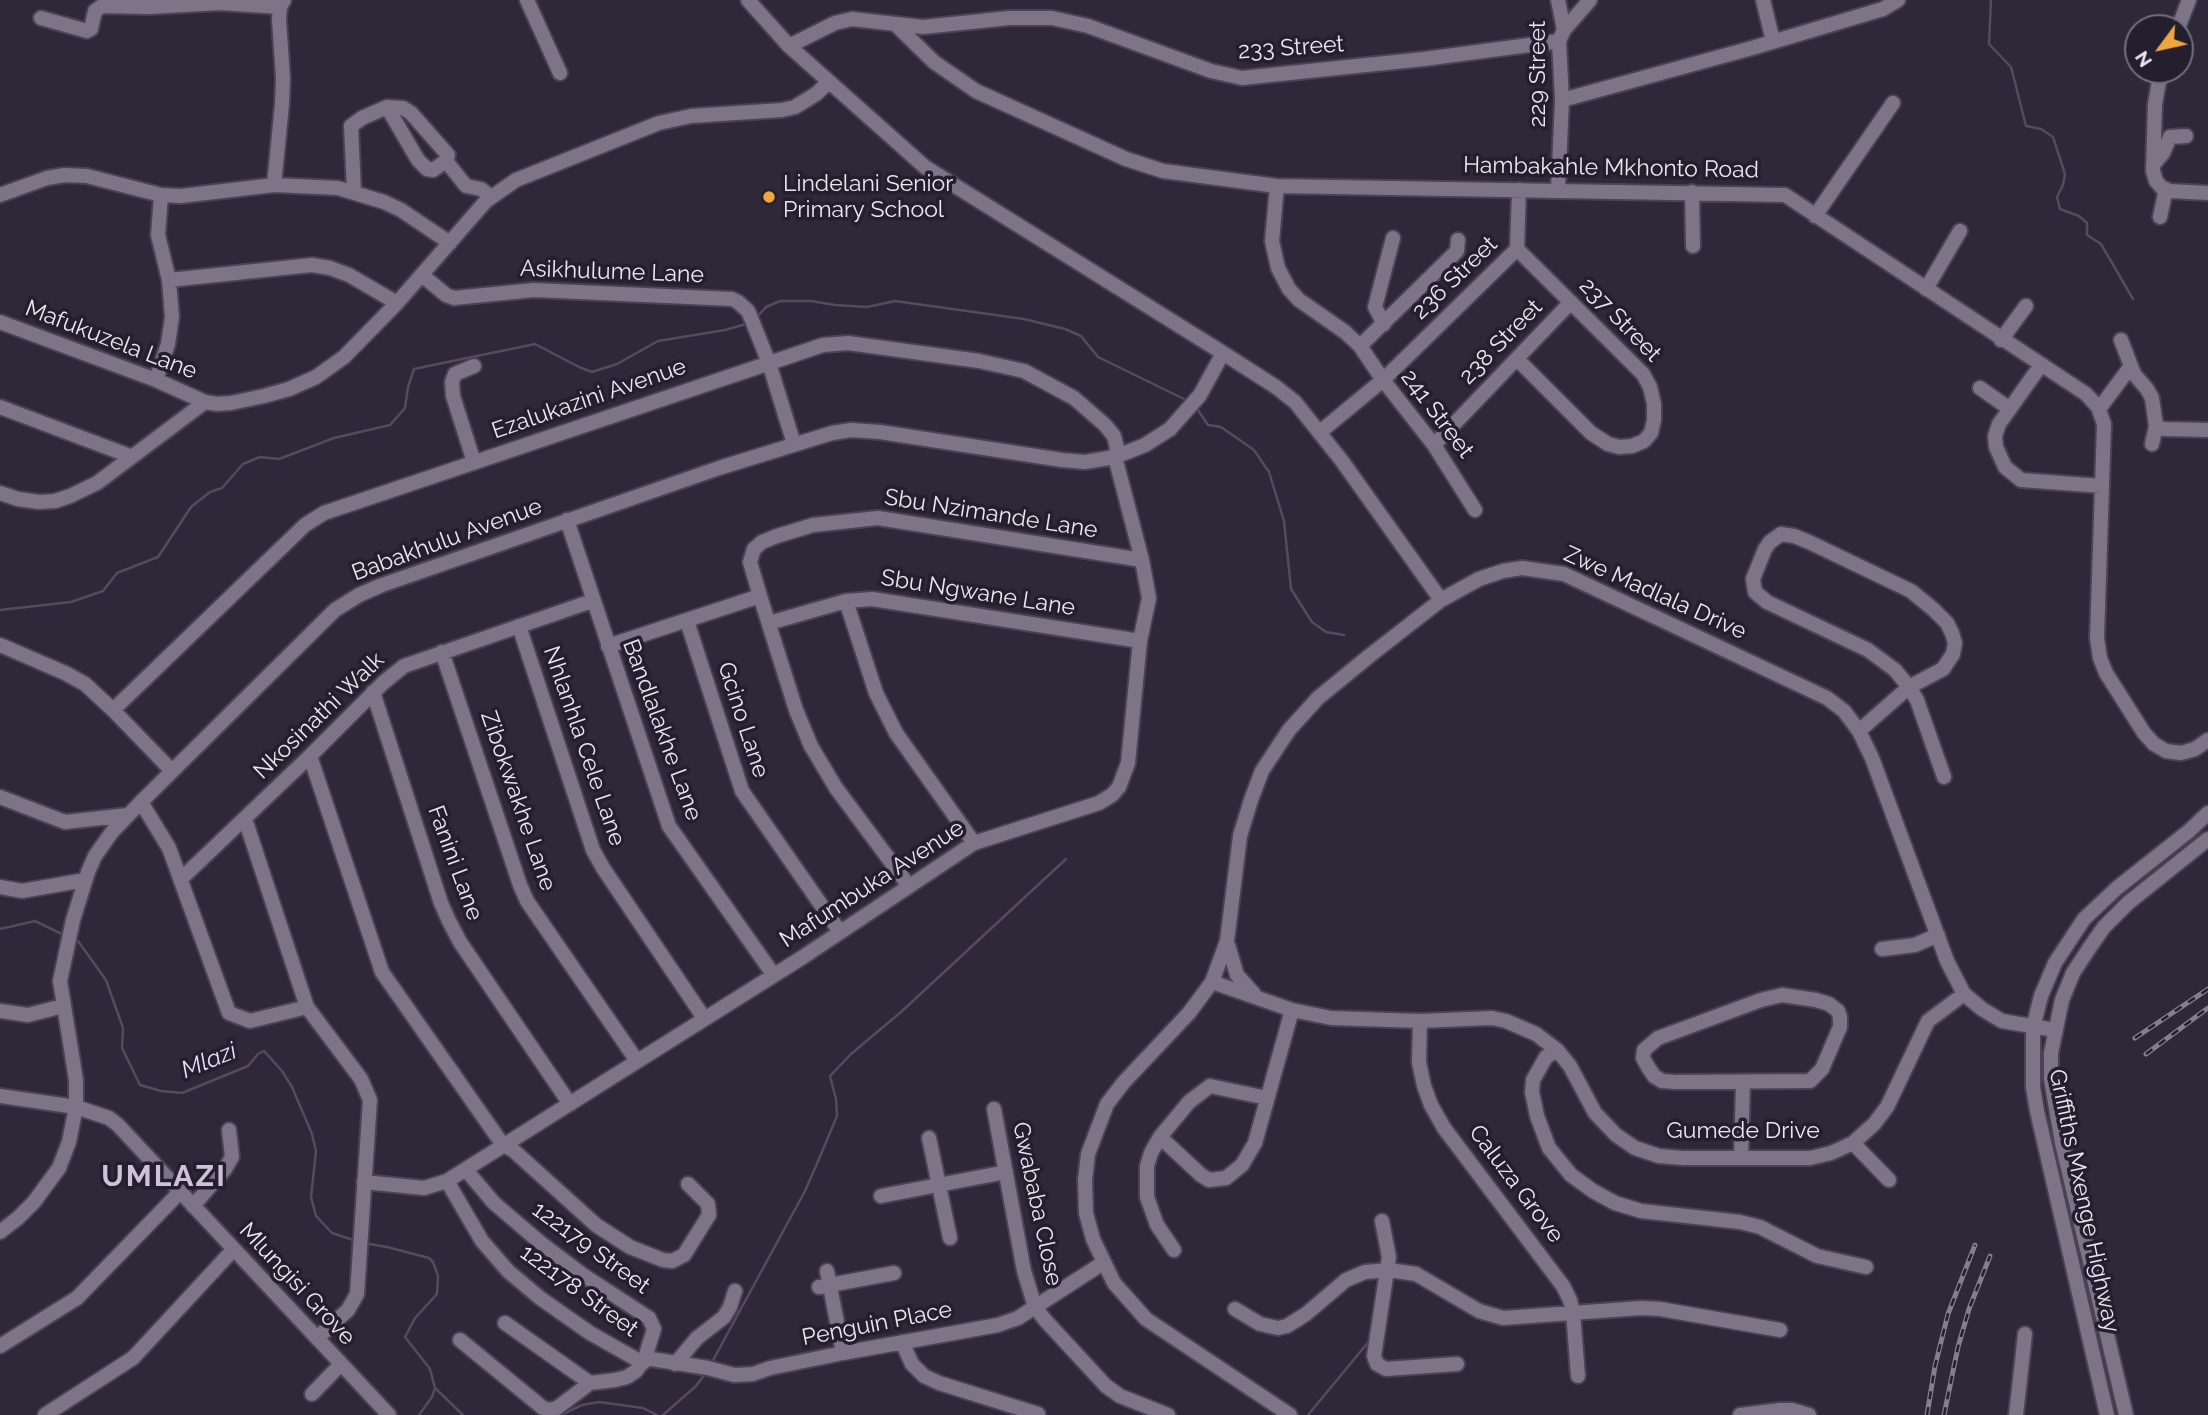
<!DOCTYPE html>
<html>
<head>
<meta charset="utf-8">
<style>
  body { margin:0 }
  #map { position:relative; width:2208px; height:1415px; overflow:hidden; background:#2f2838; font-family:Raleway,sans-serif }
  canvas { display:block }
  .north { position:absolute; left:2124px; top:14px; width:70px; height:70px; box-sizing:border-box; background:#251e2e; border:2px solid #746e7c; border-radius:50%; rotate:237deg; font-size:19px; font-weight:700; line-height:28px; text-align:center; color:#eae5f0 }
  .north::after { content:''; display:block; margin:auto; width:24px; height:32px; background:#efa73d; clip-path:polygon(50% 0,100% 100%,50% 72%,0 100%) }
</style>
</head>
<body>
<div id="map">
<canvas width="2208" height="1415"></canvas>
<div class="north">N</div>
</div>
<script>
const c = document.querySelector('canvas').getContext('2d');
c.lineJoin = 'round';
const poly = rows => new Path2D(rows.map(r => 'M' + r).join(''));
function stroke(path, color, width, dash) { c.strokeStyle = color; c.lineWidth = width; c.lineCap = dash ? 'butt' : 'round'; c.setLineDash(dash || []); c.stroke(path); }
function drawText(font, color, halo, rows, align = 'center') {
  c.font = font + ' Raleway,sans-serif'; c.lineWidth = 7; c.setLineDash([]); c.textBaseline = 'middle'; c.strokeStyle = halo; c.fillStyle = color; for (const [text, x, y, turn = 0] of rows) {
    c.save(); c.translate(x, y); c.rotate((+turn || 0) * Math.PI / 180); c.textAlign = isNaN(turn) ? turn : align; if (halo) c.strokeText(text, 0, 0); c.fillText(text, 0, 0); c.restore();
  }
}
const stream = poly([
  [1991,0,1989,44,2011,67,2026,126,2041,129,2053,137,2065,174,2063,185,2057,197,2060,209,2079,216,2087,223,2087,235,2101,244,2133,299],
  [758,316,766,307,780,301,811,301,835,305,867,307,895,301,1024,319,1065,329,1081,336,1098,357,1184,399],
  [1198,410,1208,425,1221,427,1254,450,1269,472,1284,521,1291,589,1312,622,1326,632,1344,635],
  [0,610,71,602,103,591,117,573,158,557,191,507,210,492,222,488,243,464,260,457,279,459,334,438,390,425,405,408,408,387,414,369,535,344,579,367,592,372,617,364,658,341,725,330,746,324],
  [0,929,35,921,64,935],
  [74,939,78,941,106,980,123,1028,122,1048,140,1085,161,1091,182,1093,248,1066,258,1054,264,1051,282,1071,292,1087,312,1134,316,1151,311,1197,316,1216,332,1233,353,1240],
  [364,1243,387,1247,429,1258,433,1262,438,1276,437,1294,415,1318,405,1337,430,1369,435,1388,463,1415],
  [711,1364,805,1191,819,1159,837,1116,836,1099,830,1076,851,1054,901,1012,1066,859],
  [419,1415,432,1397,435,1388],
  [561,1415,582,1405,599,1402,643,1408,657,1415],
  [663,1415,696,1386,706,1373],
  [1308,1415,1370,1340]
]);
const minor = poly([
  [527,0,560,73],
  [748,0,789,46,925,167,1223,353,1276,387,1295,402,1342,461,1441,600],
  [1558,0,1564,30,1559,41,1562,100,1558,190],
  [1763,0,1773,41],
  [41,18,87,31,91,29,95,11,102,6,150,7,220,3,280,7],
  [896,25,934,62,976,91,1126,159,1163,171,1277,186,1785,195,2086,394,2098,407,2104,424,2097,638,2100,658,2106,673,2144,733,2154,744,2166,751,2181,753,2195,749,2208,740],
  [2178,28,2189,0],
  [1564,30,1590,0],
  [789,46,835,23,852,19,923,27,1009,18,1052,18,1088,26,1211,71,1242,78,1424,59,1559,41],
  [2161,70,2155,104,2153,171,2156,181,2162,188,2170,191,2208,193],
  [1562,100,1752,48,1883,9,1898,0],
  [387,107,418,160,427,169,433,170,446,161],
  [446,161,466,186,481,189,491,197],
  [2153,165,2163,153,2170,137,2186,136],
  [274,185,282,104,283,78,279,19,280,7,284,0],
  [1277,186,1272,241,1278,268,1289,289,1299,300,1345,332,1360,346,1383,380,1434,445,1475,510],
  [354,191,351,126,362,118,387,107,403,108,411,113,448,155,446,161],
  [1692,192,1693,246],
  [0,195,47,178,65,175,87,176,161,195,181,196,274,185,338,188,384,202,401,210,450,243],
  [1815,216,1893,103],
  [2160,217,2166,189],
  [423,276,446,295,454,298,534,290,732,299,738,302,748,311,751,318,769,363,794,444],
  [169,280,312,265,330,268,349,275,397,303],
  [1926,289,1960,231],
  [0,322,156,380,205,402],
  [1384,324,1375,307,1393,238],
  [2001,340,2026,306],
  [2121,340,2134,374,2147,389,2152,398,2156,426,2152,444],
  [1360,346,1457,251,1458,240],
  [1517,359,1591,433,1608,444,1619,447,1632,446,1644,441,1651,433,1654,420,1654,404,1650,387,1643,374,1517,249],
  [2041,365,1999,424,1995,436,1996,447,2005,467,2021,480,2102,486],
  [156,380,168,344,172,317,169,280,158,235,161,195],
  [1980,388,2010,409],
  [0,407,130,456],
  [2099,409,2131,366],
  [2156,426,2164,429,2208,430],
  [1320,432,1383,380,1517,249,1519,190],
  [1434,445,1571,302],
  [474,462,453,396,452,382,455,374,474,366],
  [0,493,18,499,39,502,55,501,70,496,97,483,205,402,217,404,231,403,264,396,289,389,316,377,344,357,397,303,486,201,516,180,659,123,691,116,782,110,795,107,816,94,829,82],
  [567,520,669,826,773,974],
  [846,601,876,693,896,733,974,843],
  [687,621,742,791,840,932],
  [769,623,846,601,872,599,1140,641],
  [519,626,593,850,603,868,704,1018],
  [0,645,65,673,85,684,113,710,172,771],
  [608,646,760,596],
  [442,652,520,885,527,901,637,1061],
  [373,692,441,903,449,921,460,942,570,1104],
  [113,710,305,525,324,513,823,345,848,343,979,361,1024,371,1074,398,1105,425,1114,436,1117,448,1115,457,1142,560,1149,598,1140,641,1128,763,1119,787,1112,795,1099,803,974,843,803,957,447,1181,424,1188,364,1182],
  [1859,731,1909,687,1943,669,1953,654,1955,643,1952,633,1947,623,1933,609,1911,591,1809,542,1794,536,1781,534,1770,542,1765,549,1753,579,1755,592,1767,602,1868,650,1895,670,1909,687,1917,700,1944,777],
  [310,756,382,972,503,1145,513,1150,596,1225,630,1247,663,1260,672,1261,684,1255,709,1215,708,1204,688,1184],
  [0,797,65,822,128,815],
  [141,802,169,848,229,1013,250,1021,307,1007],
  [245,819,307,1007,361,1079,370,1100,357,1294,348,1310,317,1338],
  [182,878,310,756,383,683,404,666,592,601],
  [909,886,836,788,811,746,796,710,760,596,750,562,754,549,762,542,777,536,813,525,878,518,1142,560],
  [0,887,22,891,85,880],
  [1228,945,1237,975,1254,994],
  [1882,949,1915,945,1938,935],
  [1212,982,1292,1010,1331,1018,1420,1021,1492,1018,1506,1021,1536,1034,1557,1050,1570,1066,1595,1113,1616,1135,1635,1148,1659,1156,1683,1158,1810,1158,1831,1153,1853,1143,1874,1124,1887,1107,1928,1021,1964,994],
  [1782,995,1816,1000,1829,1004,1838,1011,1840,1017,1840,1027,1822,1069,1810,1081,1675,1082,1662,1081,1654,1076,1648,1067,1643,1058,1644,1050,1658,1038,1761,1000,1782,995],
  [0,1011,28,1015,63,1006],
  [1420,1021,1419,1062,1424,1086,1431,1105,1444,1128,1563,1286,1570,1300,1573,1313,1578,1376],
  [1557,1050,1546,1057,1533,1080,1532,1092,1537,1116,1549,1148,1571,1175,1593,1191,1615,1203,1641,1211,1740,1222,1760,1227,1817,1256,1866,1267],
  [0,1096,76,1107,109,1118,118,1125,389,1415],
  [994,1109,1024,1271,1035,1307,1045,1320,1106,1386,1120,1396,1168,1415],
  [1160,1137,1201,1175,1209,1180,1226,1178,1242,1165,1255,1143,1292,1010],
  [929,1138,950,1238],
  [1853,1143,1889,1180],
  [1741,1158,1743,1082],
  [447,1181,482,1241,508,1271,540,1298,590,1333,643,1363],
  [881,1196,1006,1172],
  [193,1206,225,1169,232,1157,229,1130],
  [1382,1221,1389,1257,1374,1356,1377,1364,1386,1369,1457,1364],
  [0,1232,18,1218,34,1202,59,1168,69,1142,76,1107,76,1080,60,981,73,920,88,872,95,856,112,832,141,802,335,610,359,595,382,585,719,468,832,433,851,430,880,432,1062,460,1085,462,1115,457,1145,445,1170,429,1200,395,1223,353],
  [1174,1250,1157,1225,1147,1197,1147,1166,1151,1153,1160,1137,1189,1102,1210,1086,1267,1098],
  [827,1271,843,1353],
  [819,1287,894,1273],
  [1235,1309,1260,1324,1278,1328,1287,1326,1306,1314,1346,1280,1365,1272,1389,1270,1416,1274,1479,1311,1503,1318,1641,1308,1660,1309,1780,1330],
  [505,1323,590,1383],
  [460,1340,543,1408,550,1410,557,1408,590,1383,615,1380,627,1377,636,1371,645,1358,654,1329,649,1318,583,1275,542,1244,494,1203,466,1170],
  [902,1342,912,1364,924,1376,939,1383,1038,1414],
  [0,1346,77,1298,180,1192],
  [645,1358,708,1368,734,1375,753,1374,770,1368,843,1353,998,1325,1018,1318,1103,1263],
  [675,1364,697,1338,724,1317,730,1307,735,1291],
  [312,1394,341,1364],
  [45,1415,133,1358,233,1250],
  [1290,1415,1146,1319,1114,1283,1093,1239,1086,1213,1085,1180,1088,1154,1107,1104,1124,1082,1189,1013,1212,982,1227,941,1240,836,1251,800,1262,771,1289,730,1318,698,1368,657,1441,600,1479,579,1503,571,1522,568,1564,574,1827,698,1844,711,1859,731,1872,758,1947,961,1964,994,1982,1009,2002,1021,2055,1030],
  [1740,1415,1780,1410,1792,1410,1809,1415],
  [2016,1415,2025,1334],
  [2107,1415,2037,1111,2033,1087,2033,1028,2041,996,2055,963,2084,919,2117,888,2189,831,2208,813],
  [2126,1415,2062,1143,2051,1079,2051,1053,2062,1000,2073,973,2090,947,2104,927,2128,903,2208,839]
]);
const rail = poly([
  [2135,1038,2208,989],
  [2146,1054,2208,1008],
  [1927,1415,1935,1366,1948,1314,1975,1245],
  [1944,1415,1958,1347,1969,1309,1990,1256]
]);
const markers = [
  [769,197,7,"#efa73d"]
];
const streetNames = [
  ["233 Street",1291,48,-4],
  ["229 Street",1538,74,-90],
  ["Hambakahle Mkhonto Road",1611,168,1],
  ["Asikhulume Lane",612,272,2],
  ["236 Street",1455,278,-44],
  ["237 Street",1620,320,46],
  ["Mafukuzela Lane",111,340,21],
  ["238 Street",1501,342,-46],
  ["Ezalukazini Avenue",589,399,-19],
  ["241 Street",1437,414,53],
  ["Sbu Nzimande Lane",991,514,9],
  ["Babakhulu Avenue",447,540,-20],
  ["Sbu Ngwane Lane",978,593,9],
  ["Zwe Madlala Drive",1655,593,24],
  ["Nkosinathi Walk",319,716,-44],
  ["Gcino Lane",743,720,72],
  ["Bandlalakhe Lane",662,730,70],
  ["Nhlanhla Cele Lane",584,746,71],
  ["Zibokwakhe Lane",518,801,71],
  ["Fanini Lane",455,863,70],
  ["Mafumbuka Avenue",872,884,-33],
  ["Gumede Drive",1743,1131],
  ["Caluza Grove",1516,1184,53],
  ["Griffiths Mxenge Highway",2084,1201,78],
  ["Gwababa Close",1037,1204,78],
  ["122179 Street",591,1248,36],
  ["Mlungisi Grove",297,1284,47],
  ["122178 Street",579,1291,36],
  ["Penguin Place",877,1324,-11]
];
const poiNames = [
  ["Lindelani Senior",783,184],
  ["Primary School",783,210]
];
const waterNames = [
  ["Mlazi",209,1061,-22]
];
const districtNames = [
  ["UMLAZI",164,1177]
];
stroke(stream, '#574964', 2.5);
stroke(minor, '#4a4351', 18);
stroke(minor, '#7d7487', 14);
stroke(rail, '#857e8c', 5);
stroke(rail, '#251e2e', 2.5, [8]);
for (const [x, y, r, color] of markers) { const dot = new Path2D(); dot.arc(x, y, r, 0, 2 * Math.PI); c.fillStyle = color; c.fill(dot); stroke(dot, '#251e2e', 2.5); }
drawText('23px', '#eae5f0', '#251e2e', streetNames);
drawText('23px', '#eae5f0', '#251e2e', poiNames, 'left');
drawText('italic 24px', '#e7dbf6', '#251e2e', waterNames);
c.letterSpacing = '2px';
drawText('bold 30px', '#ccc3d8', '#251e2e', districtNames);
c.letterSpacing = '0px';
</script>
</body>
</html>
